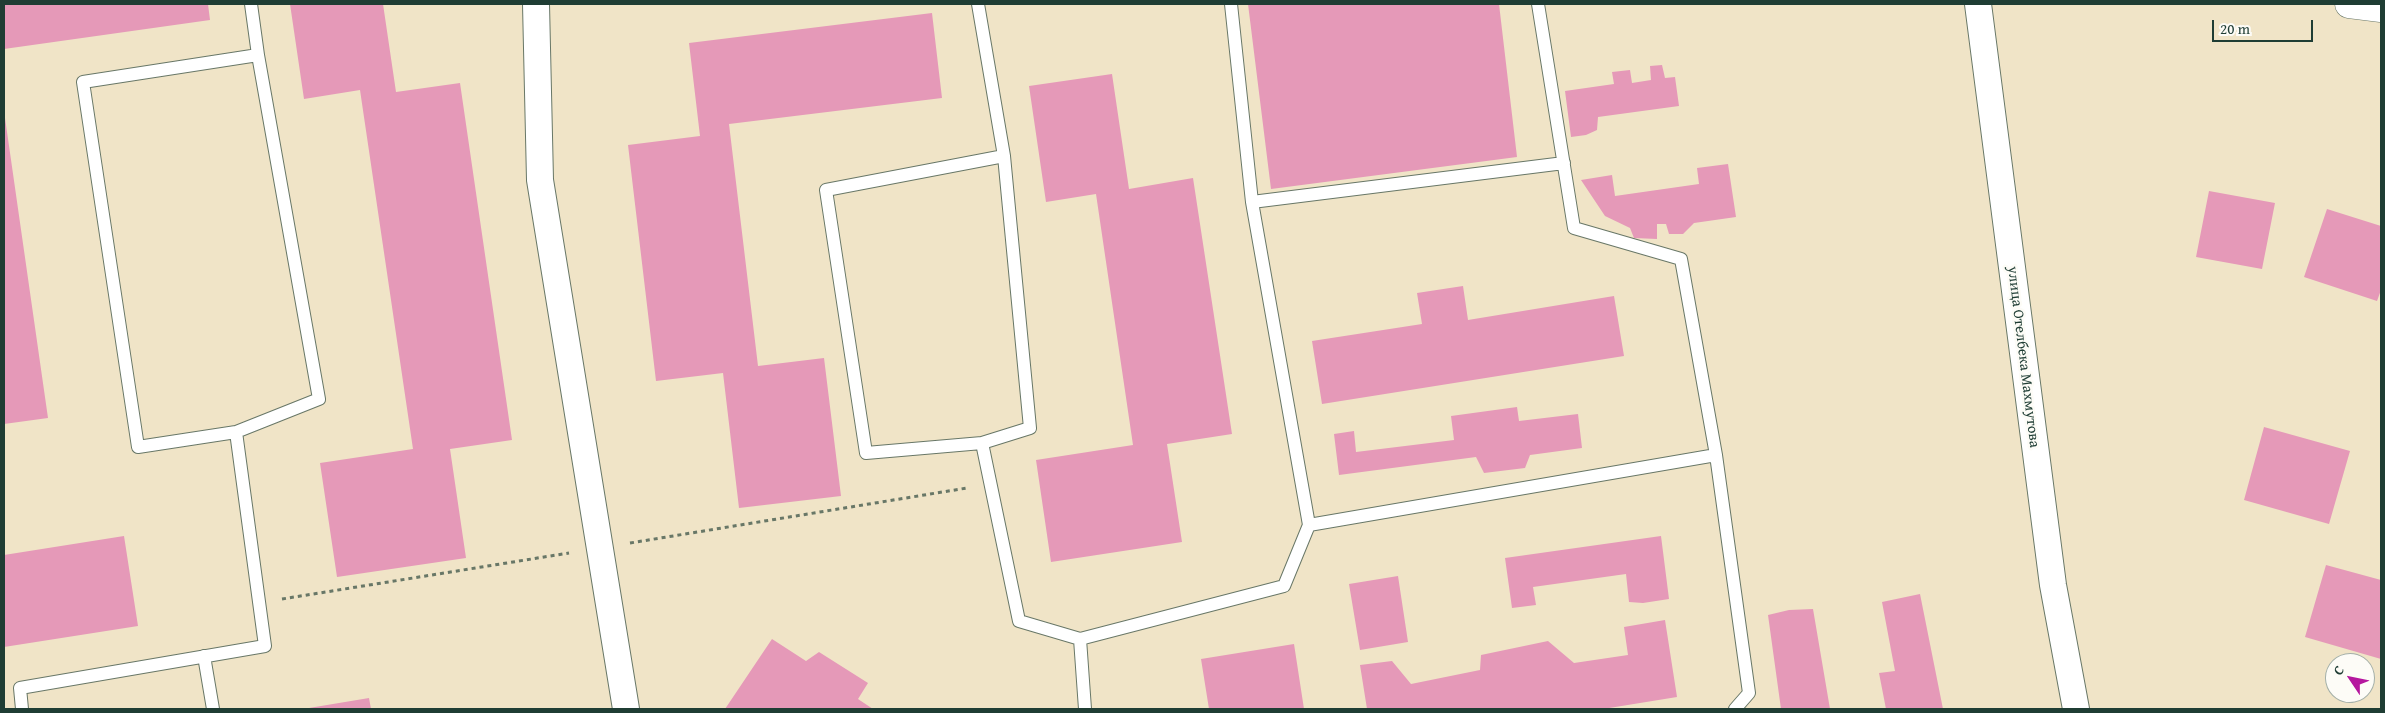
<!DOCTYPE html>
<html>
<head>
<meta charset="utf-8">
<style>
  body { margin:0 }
  #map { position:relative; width:2385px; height:713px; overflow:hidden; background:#f0e4c7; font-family:"Gentium Book Plus",serif }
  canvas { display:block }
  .frame { position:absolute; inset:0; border:5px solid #1f3d34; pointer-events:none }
  .north { position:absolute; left:2325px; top:653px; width:50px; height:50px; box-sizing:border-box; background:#fdfcf7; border:1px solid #a4b0a9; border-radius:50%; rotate:304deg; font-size:14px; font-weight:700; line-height:20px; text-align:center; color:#1f3d34 }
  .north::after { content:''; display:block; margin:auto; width:18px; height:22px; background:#b5179e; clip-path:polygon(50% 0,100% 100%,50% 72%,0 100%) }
  .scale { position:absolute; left:2212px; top:20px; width:101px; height:22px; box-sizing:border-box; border:2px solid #1f3d34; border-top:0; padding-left:6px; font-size:15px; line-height:18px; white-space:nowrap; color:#1f3d34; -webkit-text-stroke:4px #fdfcf7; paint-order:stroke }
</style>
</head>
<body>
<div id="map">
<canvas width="2385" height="713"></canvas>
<div class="frame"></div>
<div class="north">С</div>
<div class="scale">20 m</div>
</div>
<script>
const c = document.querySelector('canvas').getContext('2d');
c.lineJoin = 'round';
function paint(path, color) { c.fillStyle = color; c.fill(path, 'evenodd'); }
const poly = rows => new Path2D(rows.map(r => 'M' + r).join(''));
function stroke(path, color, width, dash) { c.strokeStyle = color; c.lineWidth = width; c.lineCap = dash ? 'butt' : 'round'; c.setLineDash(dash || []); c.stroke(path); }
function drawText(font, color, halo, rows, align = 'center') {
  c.font = font + ' "Gentium Book Plus",serif'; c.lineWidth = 5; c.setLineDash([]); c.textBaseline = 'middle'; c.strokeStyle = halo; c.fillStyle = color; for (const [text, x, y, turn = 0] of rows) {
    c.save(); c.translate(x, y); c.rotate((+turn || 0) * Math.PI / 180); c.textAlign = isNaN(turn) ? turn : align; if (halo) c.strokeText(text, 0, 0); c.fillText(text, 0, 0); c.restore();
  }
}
const building = poly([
  [4,4,208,4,210,20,4,49],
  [290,4,383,4,396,92,460,83,512,440,450,449,466,558,337,577,320,463,413,449,360,90,304,99],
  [1248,4,1499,4,1517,157,1271,189],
  [932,13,942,98,729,124,758,366,824,358,841,496,739,508,723,373,656,381,628,145,700,136,689,43],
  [1662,65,1665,78,1675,77,1679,106,1598,117,1597,130,1586,135,1571,137,1565,91,1614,84,1612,72,1630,70,1632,83,1651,80,1650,66],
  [1112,74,1129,189,1193,178,1232,434,1167,444,1182,542,1051,562,1036,460,1133,445,1096,194,1046,202,1029,86],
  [4,111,48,418,4,424],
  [1728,164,1736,217,1694,223,1683,234,1669,234,1666,224,1657,224,1657,239,1634,238,1630,228,1605,216,1581,180,1612,175,1615,196,1699,184,1697,168],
  [2209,191,2275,203,2262,269,2196,257],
  [2327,209,2381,226,2381,290,2377,301,2304,277],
  [1463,286,1468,320,1614,296,1624,356,1322,404,1312,341,1422,324,1417,293],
  [1517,407,1519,421,1578,414,1582,448,1530,455,1525,468,1484,473,1476,457,1339,475,1334,434,1354,431,1356,452,1454,440,1451,416],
  [2264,427,2350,451,2329,524,2244,500],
  [124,536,138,626,4,647,4,555],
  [1661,536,1669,599,1643,603,1629,602,1626,574,1533,587,1536,605,1512,608,1505,558],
  [2326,565,2381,580,2381,659,2305,637],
  [1398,576,1408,642,1360,650,1349,584],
  [1920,594,1943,709,1886,709,1879,673,1895,671,1882,602],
  [1813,609,1830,709,1781,709,1768,615,1789,610],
  [1665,620,1677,697,1603,709,1367,709,1360,665,1392,661,1411,684,1480,670,1481,655,1548,641,1574,663,1628,655,1624,627],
  [772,639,806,661,819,652,868,683,858,699,873,709,725,709],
  [1294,644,1304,709,1209,709,1201,659],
  [369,698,371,709,309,709,309,708]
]);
const path = poly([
  [630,543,967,488],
  [282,599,569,553]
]);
const service = poly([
  [251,4,258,55],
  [978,4,1004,156],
  [1538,4,1574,228,1681,259,1716,455,1749,693,1735,709],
  [258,55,319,399,236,432,138,447,83,82,258,55],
  [1004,156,1030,428,982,443,866,453,826,190,1004,156],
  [1252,202,1564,163],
  [982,443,1019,621,1080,639,1284,586,1309,525,1252,202,1231,4],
  [1309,525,1716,455],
  [1080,639,1085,709],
  [204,656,213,709],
  [22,709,20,688,265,646,236,432]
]);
const minor = poly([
  [536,4,540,180,626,709],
  [1978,4,2053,585,2076,709]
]);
const tertiary = poly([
  [2349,4,2381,8]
]);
const streetNames = [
  ["улица Отелбека Махмутова",2023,357,83]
];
paint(building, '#e599b8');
stroke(service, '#687767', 14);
stroke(minor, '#687767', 28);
stroke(tertiary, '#687767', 29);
stroke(path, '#687767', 3, [4, 4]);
stroke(service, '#fff', 12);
stroke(minor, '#fff', 26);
stroke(tertiary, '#fff', 28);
drawText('15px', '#1f3d34', '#fdfcf7', streetNames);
</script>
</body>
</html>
